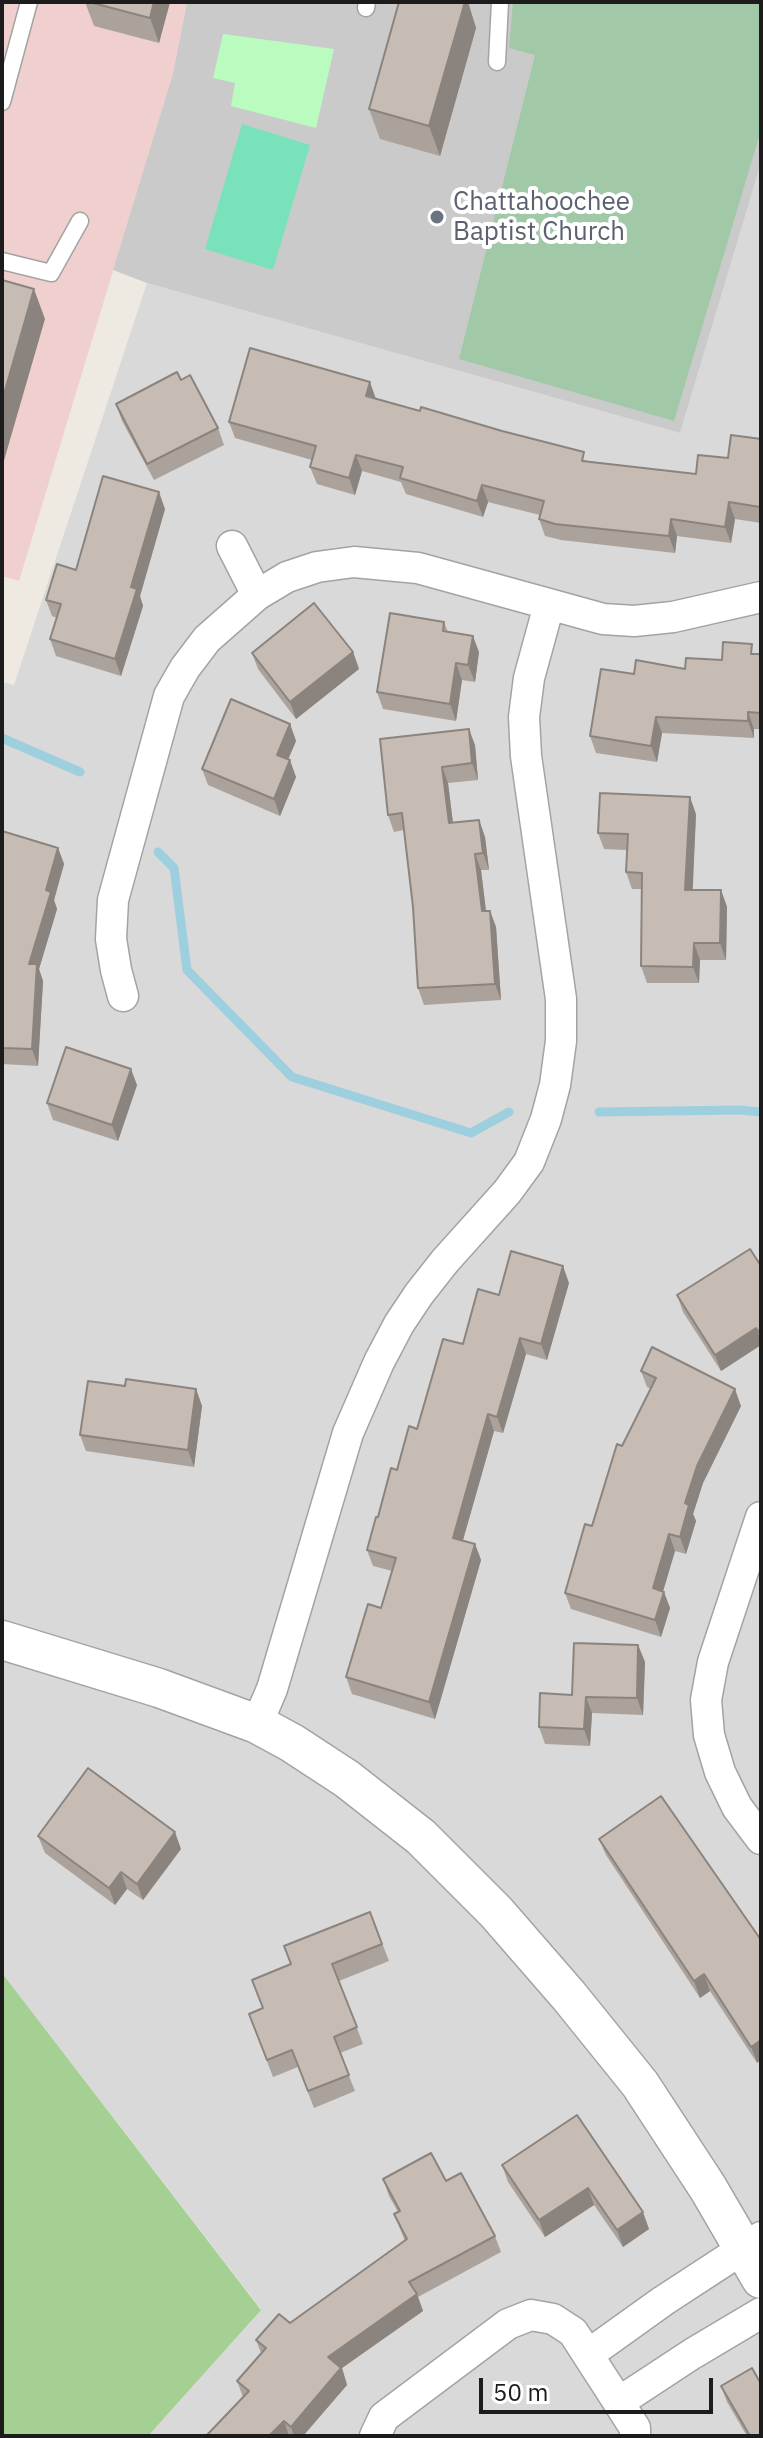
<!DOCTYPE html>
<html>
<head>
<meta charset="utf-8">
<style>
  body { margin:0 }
  #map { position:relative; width:763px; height:2438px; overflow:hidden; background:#eeeae1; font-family:"IBM Plex Sans",sans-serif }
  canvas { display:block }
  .frame { position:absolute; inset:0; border:4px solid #1c1c1c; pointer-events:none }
  .scale { position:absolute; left:479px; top:2378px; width:234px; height:36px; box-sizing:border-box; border:4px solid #1c1c1c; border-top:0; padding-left:10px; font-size:24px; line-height:28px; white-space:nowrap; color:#1c1c1c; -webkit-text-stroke:6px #fff; paint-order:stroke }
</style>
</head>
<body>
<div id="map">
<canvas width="763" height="2438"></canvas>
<div class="frame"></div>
<div class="scale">50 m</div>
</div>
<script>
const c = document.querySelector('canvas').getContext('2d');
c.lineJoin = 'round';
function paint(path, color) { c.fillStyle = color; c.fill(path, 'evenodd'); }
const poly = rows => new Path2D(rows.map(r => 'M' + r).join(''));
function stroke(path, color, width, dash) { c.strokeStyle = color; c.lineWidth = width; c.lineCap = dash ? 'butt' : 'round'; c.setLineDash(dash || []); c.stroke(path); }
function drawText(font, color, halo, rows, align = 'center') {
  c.font = font + ' "IBM Plex Sans",sans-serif'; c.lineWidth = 8; c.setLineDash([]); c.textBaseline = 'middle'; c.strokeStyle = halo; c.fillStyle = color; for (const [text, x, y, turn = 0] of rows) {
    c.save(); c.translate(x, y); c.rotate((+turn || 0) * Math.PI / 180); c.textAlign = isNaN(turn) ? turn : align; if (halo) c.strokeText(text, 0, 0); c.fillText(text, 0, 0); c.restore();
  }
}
const residential = poly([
  [761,163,761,2436,148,2436,261,2309,2,1973,2,682,14,685,147,283,680,433]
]);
const commercial = poly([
  [2,2,187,2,173,73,19,581,2,576]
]);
const religious = poly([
  [187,2,761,2,761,163,680,433,147,283,113,270,173,73]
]);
const forest = poly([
  [2,1973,261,2310,148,2436,2,2436]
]);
const cemetery = poly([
  [513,2,761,2,761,130,674,421,459,359,535,55,509,48]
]);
const park = poly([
  [223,34,334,49,316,128,231,106,235,83,213,78]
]);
const pitch = poly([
  [242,124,310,145,273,270,205,249]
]);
const stream = poly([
  [2,738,80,772],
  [158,852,174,868,187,970,292,1077,471,1133,509,1112],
  [599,1112,739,1110,761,1112]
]);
const service = poly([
  [366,8,367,2],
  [497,62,500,2],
  [2,102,29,2],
  [2,261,51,273,80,221]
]);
const minor = poly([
  [232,546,257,595],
  [123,996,116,970,111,939,113,900,169,696,185,668,207,639,257,595,287,577,317,567,354,562,418,568,603,619,634,621,673,617,761,597],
  [761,1517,713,1662,706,1700,709,1735,720,1772,737,1807,761,1839],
  [257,1724,272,1689,348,1433,379,1362,399,1324,419,1294,445,1261,507,1192,529,1162,546,1119,555,1085,561,1041,561,999,526,756,524,717,529,678,549,605],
  [589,2354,663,2301,761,2237],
  [619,2402,692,2354,761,2313],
  [375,2436,384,2417,508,2324,531,2315,553,2319,573,2332,635,2428,635,2436]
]);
const tertiary = poly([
  [2,1640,159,1688,257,1724,292,1743,347,1779,421,1837,496,1912,569,1996,640,2084,708,2188,761,2279]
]);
const wall = poly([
  [85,2,170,2,159,43,94,26],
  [468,2,476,28,440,156,380,139,369,109],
  [181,380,218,428,224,445,154,480,122,421,116,404],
  [376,399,588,461,696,474,728,458,761,439,761,523,735,519,731,543,677,536,675,553,561,540,545,536,539,519,540,515,488,502,483,517,406,494,401,482,362,471,355,495,317,484,310,467,312,460,235,438,229,422],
  [165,509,140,596,143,606,121,676,56,656,50,639,57,618,52,616,46,600,76,570],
  [444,622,448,632,479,652,475,682,462,680,456,721,383,709,377,692],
  [353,652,359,669,296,719,258,669,252,653],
  [756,654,761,654,761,729,754,729,754,738,662,733,657,762,596,753,590,736,634,674,685,669,722,660],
  [290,724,296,741,288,760,296,777,280,816,208,785,202,769],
  [380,739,475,745,478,780,448,783,453,823,479,820,485,837,489,870,481,870,486,911,490,911,496,927,501,1000,424,1005,418,988,413,907,404,830,394,832,388,815],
  [696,814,692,890,721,890,727,907,726,960,700,960,699,983,647,983,641,966,642,889,632,889,626,872,627,850,604,849,598,833],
  [2,831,58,848,64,864,54,900,57,909,39,969,43,981,38,1066,2,1064],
  [137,1085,118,1141,53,1120,47,1103],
  [761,1266,761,1345,721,1371,683,1312,677,1295],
  [569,1283,547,1360,526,1354,503,1433,494,1431,463,1540,475,1544,481,1560,435,1719,352,1694,346,1677,381,1608,392,1571,373,1566,367,1550,378,1517,397,1470,417,1429,499,1295],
  [641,1371,741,1406,703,1483,693,1514,696,1521,686,1554,675,1551,663,1591,670,1608,661,1637,571,1609,565,1593,622,1446,651,1389,647,1387],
  [125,1386,196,1389,202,1406,194,1467,86,1451,80,1435],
  [638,1645,645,1662,643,1715,592,1713,590,1746,545,1744,539,1727,572,1695],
  [661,1796,757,2063,710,1991,700,1998,606,1855,599,1839],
  [38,1836,181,1849,143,1900,127,1889,115,1905,45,1853],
  [370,1912,389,1961,339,1981,363,2044,340,2053,355,2091,314,2108,298,2067,273,2077,249,2014,263,2008,290,1964],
  [577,2115,649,2229,623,2247,594,2205,545,2237,508,2182,502,2165],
  [383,2179,446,2181,495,2236,501,2252,418,2297,423,2311,342,2368,347,2385,303,2436,206,2436,243,2397,237,2381,261,2353,256,2340,290,2323,405,2241,394,2214,398,2212,389,2196],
  [721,2386,761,2436,747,2436,727,2402]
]);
const shadedWall = poly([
  [154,2,170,2,159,43,150,18],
  [459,2,468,2,476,28,440,156,429,126],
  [34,289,45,319,3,464,2,461,2,401],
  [370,382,376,399,366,396],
  [356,455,362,471,355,495,349,478],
  [482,485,488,502,483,517,477,501],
  [159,492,165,509,140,596,143,606,121,676,115,659,131,587],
  [729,502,735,519,731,543,725,527],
  [671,519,677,536,675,553,669,536],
  [473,636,479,652,475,682,468,665],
  [353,652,359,669,296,719,290,702],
  [456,663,462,680,456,721,450,704],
  [748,712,754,729,754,738,748,721],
  [656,717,662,733,657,762,651,746],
  [290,724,296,741,283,771,277,755],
  [469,729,475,745,478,780,472,763],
  [290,760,296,777,280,816,274,799],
  [442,767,448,783,455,840,449,823],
  [690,797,696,814,692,907,685,890],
  [479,820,485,837,489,870,483,853],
  [58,848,64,864,54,900,57,909,39,969,43,981,38,1066,32,1049,29,964,46,890],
  [475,854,481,870,488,928,482,911],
  [721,890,727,907,726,960,720,943],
  [490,911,496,927,501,1000,495,984],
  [694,943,700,960,699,983,693,967],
  [131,1069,137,1085,118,1141,112,1125],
  [563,1266,569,1283,547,1360,541,1344],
  [756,1328,761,1341,761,1345,721,1371,715,1355],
  [520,1338,526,1354,503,1433,497,1417],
  [196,1389,202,1406,194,1467,188,1450],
  [735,1389,741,1406,703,1483,693,1514,696,1521,686,1554,680,1537,685,1503,697,1466],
  [488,1414,494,1431,459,1554,453,1538],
  [669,1534,675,1551,659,1605,653,1588],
  [475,1544,481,1560,435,1719,429,1702],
  [664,1592,670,1608,661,1637,655,1620],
  [638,1645,645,1662,643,1715,637,1698],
  [586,1697,592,1713,590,1746,584,1729],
  [175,1832,181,1849,143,1900,137,1884],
  [121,1872,127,1889,115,1905,109,1888],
  [704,1974,710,1991,700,1998,694,1981],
  [761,2040,761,2060,757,2063,751,2047],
  [588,2188,594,2205,545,2237,539,2220],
  [643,2212,649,2229,623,2247,617,2230],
  [417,2294,423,2311,342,2368,347,2385,303,2436,294,2436,291,2427,328,2357],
  [284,2421,289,2436,269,2436]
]);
const building = poly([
  [89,2,154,2,150,18,89,2],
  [399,2,465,2,429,126,369,109,399,2],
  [2,280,34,289,2,401,2,280],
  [250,348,370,382,366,396,420,411,421,407,502,431,584,452,582,461,696,474,698,455,728,458,731,435,761,439,760,507,729,502,725,527,671,519,669,536,555,524,539,519,544,501,482,485,477,501,400,478,403,467,356,455,349,478,310,467,316,446,229,422,250,348],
  [177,372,181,380,190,375,218,428,147,464,116,404,177,372],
  [103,476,159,492,131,587,137,589,115,659,50,639,61,604,46,600,57,564,76,570,103,476],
  [314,603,353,652,290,702,252,653,314,603],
  [390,613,444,622,443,631,473,636,468,665,456,663,450,704,377,692,390,613],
  [723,642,752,644,751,654,761,654,761,713,748,712,748,721,656,717,651,746,590,736,601,669,634,674,636,660,685,669,686,658,722,660,723,642],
  [231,699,290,724,277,755,290,760,274,799,202,769,231,699],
  [469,729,472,763,442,767,449,823,479,820,483,853,475,854,482,911,490,911,495,984,418,988,413,907,402,813,388,815,380,739,469,729],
  [600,793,690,797,685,890,721,890,720,943,694,943,693,967,641,966,642,873,626,872,628,834,598,833,600,793],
  [2,831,58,848,46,890,51,892,29,964,37,964,32,1049,2,1048,2,831],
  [66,1047,131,1069,112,1125,47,1103,66,1047],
  [750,1249,761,1266,761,1335,756,1328,715,1355,677,1295,750,1249],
  [511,1251,563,1266,541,1344,520,1338,497,1417,488,1414,453,1538,475,1544,429,1702,346,1677,368,1604,381,1608,396,1558,367,1550,376,1517,378,1517,391,1468,397,1470,409,1426,417,1429,443,1339,463,1344,478,1289,499,1295,511,1251],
  [652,1347,735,1389,697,1466,685,1503,689,1505,680,1537,669,1534,653,1588,664,1592,655,1620,565,1593,585,1524,592,1526,617,1444,622,1446,656,1378,641,1371,652,1347],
  [126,1379,196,1389,188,1450,80,1435,88,1381,125,1386,126,1379],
  [574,1643,638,1645,637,1698,586,1697,584,1729,539,1727,540,1693,572,1695,574,1643],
  [88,1768,175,1832,137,1884,121,1872,109,1888,38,1836,88,1768],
  [661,1796,761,1940,761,2040,751,2047,704,1974,694,1981,599,1839,661,1796],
  [370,1912,382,1944,332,1964,357,2027,334,2037,349,2075,308,2091,292,2050,267,2060,249,2014,263,2008,252,1980,291,1964,284,1946,370,1912],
  [577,2115,643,2212,617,2230,588,2188,539,2220,502,2165,577,2115],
  [431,2153,446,2181,461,2173,495,2236,409,2282,417,2294,328,2357,341,2368,291,2427,284,2421,269,2436,206,2436,249,2391,237,2381,266,2348,256,2340,279,2314,290,2323,407,2239,394,2214,400,2211,383,2179,431,2153],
  [752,2368,761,2384,761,2436,750,2436,721,2386,752,2368]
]);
const markers = [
  [437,217,8,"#6b7280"]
];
const worshipNames = [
  ["Chattahoochee",453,202],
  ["Baptist Church",453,232]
];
paint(residential, '#dad9d9');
paint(commercial, '#f0d0ce');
paint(religious, '#cacaca');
paint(forest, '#a4d093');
paint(cemetery, '#a1c8a7');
paint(park, '#bafcc0');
paint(pitch, '#7ae2bb');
stroke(stream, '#9ecfde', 9);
stroke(service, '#a3a3a3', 19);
stroke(minor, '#a3a3a3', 33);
stroke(tertiary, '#a3a3a3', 41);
stroke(service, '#fff', 16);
stroke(minor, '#fff', 30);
stroke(tertiary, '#fff', 38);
paint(wall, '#aaa29b');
paint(shadedWall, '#8b847e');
paint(building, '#c6bcb4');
stroke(building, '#8b847e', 2);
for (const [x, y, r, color] of markers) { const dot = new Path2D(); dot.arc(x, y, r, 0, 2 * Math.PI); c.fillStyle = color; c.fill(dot); stroke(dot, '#fff', 3); }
drawText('26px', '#5b616d', '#fff', worshipNames, 'left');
</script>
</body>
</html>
